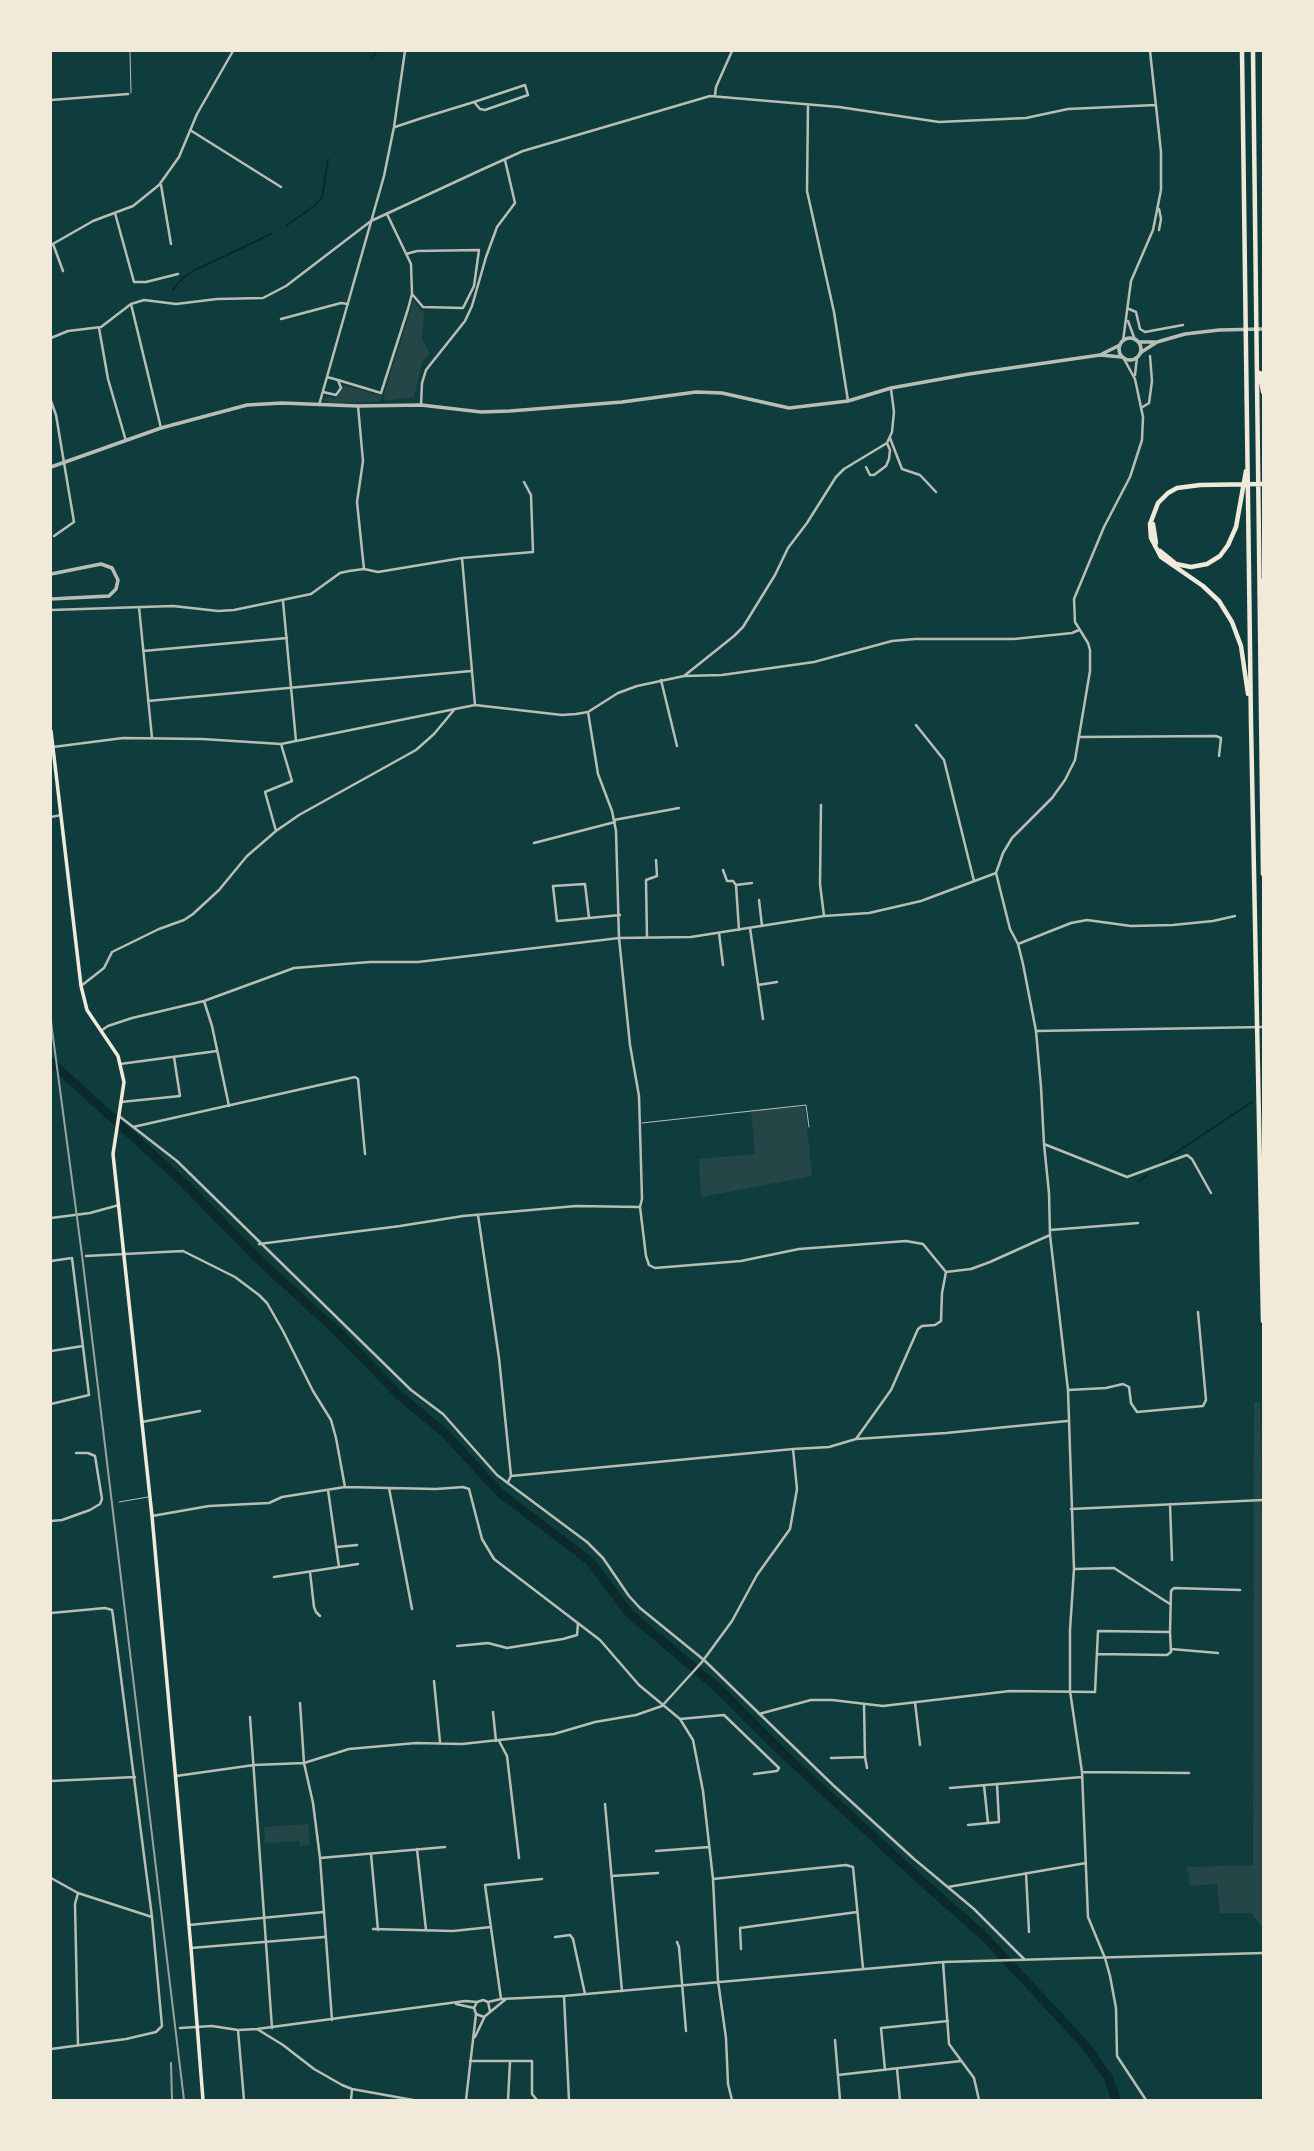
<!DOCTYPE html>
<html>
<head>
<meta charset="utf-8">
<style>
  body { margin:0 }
  #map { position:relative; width:1314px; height:2151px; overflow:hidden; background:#0f3d3e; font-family:"Archivo Narrow",sans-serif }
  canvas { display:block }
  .frame { position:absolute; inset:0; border:52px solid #f1e9da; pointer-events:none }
</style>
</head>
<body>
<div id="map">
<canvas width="1314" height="2151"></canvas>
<div class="frame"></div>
</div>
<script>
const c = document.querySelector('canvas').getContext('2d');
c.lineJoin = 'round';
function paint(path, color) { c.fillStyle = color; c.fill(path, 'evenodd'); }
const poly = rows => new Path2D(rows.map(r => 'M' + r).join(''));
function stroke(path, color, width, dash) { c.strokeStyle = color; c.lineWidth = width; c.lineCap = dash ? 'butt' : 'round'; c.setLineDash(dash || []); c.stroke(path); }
const green = poly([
  [413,300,421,311,424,312,422,339,430,354,422,362,414,397,385,401,384,394,410,313],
  [343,385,381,396,379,402,329,403,323,399,330,397,334,400,339,396],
  [805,1106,812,1176,701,1197,699,1159,755,1154,751,1110],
  [1260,1402,1263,1596,1263,1934,1262,1927,1251,1913,1220,1913,1217,1884,1190,1886,1187,1867,1253,1865,1254,1403],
  [308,1824,310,1845,300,1846,299,1841,265,1843,264,1827]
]);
const stream = poly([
  [371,59,377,51],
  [287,225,314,206,322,198,328,159],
  [173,289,184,277,195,270,271,234],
  [1162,1162,1252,1102],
  [1138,1182,1147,1175]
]);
const river = poly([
  [51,1062,185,1184,257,1258,339,1333,399,1395,446,1434,500,1493,590,1561,629,1613,719,1689,786,1756,916,1876,985,1937,1086,2046,1108,2077,1116,2100]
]);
const service = poly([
  [130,51,131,93],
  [642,1123,806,1105,809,1127],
  [119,1502,148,1497]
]);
const minor = poly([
  [715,95,716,87,732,51],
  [51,100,128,94],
  [808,105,807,191,834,312,848,401],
  [395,127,422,118,474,102,525,85,528,95,485,110,480,109,474,102],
  [190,130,281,187],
  [161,185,171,244],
  [1159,209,1161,219,1159,230],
  [115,213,134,282,146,282,178,274],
  [53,244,63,271],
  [51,245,93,221,133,206,159,185,179,157,197,114,233,51],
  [406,254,417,251,479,250,474,286,463,308,423,307,412,294],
  [131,304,161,428],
  [1129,309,1136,312,1140,329,1145,332,1183,325],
  [281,319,341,303,348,304],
  [1128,321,1135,340],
  [99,328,108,379,126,441],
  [51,338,68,331,101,327,131,304,144,300,176,304,217,299,263,298,286,286,371,221,481,170,523,151,710,96,839,107,939,122,1026,118,1068,109,1155,105],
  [1123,341,1131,281,1153,230,1161,190,1161,152,1150,51],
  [1124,359,1135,379,1143,417,1142,440,1130,477,1104,527,1074,599,1075,622,1088,643,1090,650,1090,671,1075,760,1065,780,1052,798,1012,838,1003,853,996,873,1010,929,1018,944,1023,964,1036,1031,1041,1087,1044,1144,1049,1193,1050,1235,1068,1390,1074,1569,1070,1630,1070,1691,1082,1772,1088,1917,1105,1958,1110,1976,1116,2008,1117,2056,1146,2100],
  [1135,375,1137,357],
  [338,380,381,393,408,309,412,294,411,264,387,214],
  [323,392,336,395,341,388,338,380,327,377],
  [51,401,56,415,74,522,54,536],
  [319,405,384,176,394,127,405,51],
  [421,405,422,383,426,370,465,321,472,306,486,257,497,227,515,203,505,160],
  [358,406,363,461,357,502,364,569],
  [1141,408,1149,403,1152,381,1150,356],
  [890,438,902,469,920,475,936,492],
  [866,467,870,475,874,475,886,466,889,459,890,450,887,443],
  [283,601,296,741],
  [139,607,152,738],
  [51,610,173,606,218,611,234,610,311,594,340,573,349,571,364,569,378,572,462,558],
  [143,651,287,638],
  [684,676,722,675,814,662,892,641,915,639,1014,639,1072,633,1079,630],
  [661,680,677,746],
  [148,701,471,671],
  [475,705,462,558,533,552,531,495,524,482],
  [588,712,598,774,612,811,616,831,619,938,691,937,824,916,869,913,921,901,996,873],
  [916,725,944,760,974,881],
  [1080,737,1216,736,1221,738,1219,756],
  [53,747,123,738,202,739,281,744,475,705,562,715,576,714,588,712,618,693,637,686,684,676,734,636,743,627,775,575,788,548,807,523,836,477,844,469,887,443,892,432,894,412,891,389],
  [821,805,820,884,824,916],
  [51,817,61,815],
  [614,820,679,808],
  [276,831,265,792,292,781,281,744],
  [534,843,615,822],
  [723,870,727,881,733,881,736,885],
  [759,900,762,926],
  [589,918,585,884,553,886,557,921,558,921,620,915],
  [750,928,763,1019],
  [739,930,736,885,752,883],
  [719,933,723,965],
  [647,938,646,880,657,876,656,860],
  [1018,944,1071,923,1087,920,1131,926,1173,925,1213,921,1235,916],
  [758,985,777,982],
  [81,986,104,968,112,952,159,929,184,920,193,914,219,890,247,856,276,831,299,815,416,750,434,734,454,710],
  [204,1001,212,1026,229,1106],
  [102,1030,108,1026,132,1018,204,1001,294,968,370,962,418,962,619,938,630,1045,639,1096,642,1199,640,1207],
  [1036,1031,1263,1027],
  [120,1064,217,1051],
  [121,1102,180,1096,174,1057],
  [119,1116,177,1161,411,1390,443,1414,497,1475,587,1542,603,1558,629,1596,640,1608,704,1660,833,1785,913,1858,974,1909,1024,1959],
  [133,1127,355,1077,358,1079,365,1154],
  [1044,1144,1127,1177,1187,1155,1192,1159,1211,1193],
  [478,1215,499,1358,511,1476,508,1482],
  [51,1218,90,1213,119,1205],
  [1050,1230,1138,1223],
  [259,1244,400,1226,463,1216,576,1206,640,1207,646,1256,649,1265,655,1268,741,1261,799,1249,906,1241,923,1244,946,1272],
  [86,1256,183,1251,235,1277,259,1295,267,1303,283,1331,313,1391,331,1420,336,1438,345,1487],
  [51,1261,72,1258,89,1395,51,1404],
  [51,1351,83,1346],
  [1068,1390,1106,1388,1123,1384,1129,1387,1131,1403,1137,1412,1203,1406,1206,1400,1198,1312],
  [142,1422,200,1411],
  [856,1439,946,1433,1067,1421],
  [511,1476,793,1449],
  [389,1488,412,1609],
  [328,1490,339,1567,358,1564],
  [1170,1504,1172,1560],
  [1071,1509,1263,1500],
  [152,1516,209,1506,269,1503,282,1497,345,1487,436,1489,463,1487,469,1489,482,1539,494,1559,600,1640,639,1685,680,1719,693,1740,703,1791,713,1879,718,1981,726,2038,728,2084,732,2100],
  [51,1521,62,1520,90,1510,100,1504,102,1499,95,1456,88,1453,76,1453],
  [337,1547,357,1545],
  [1074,1569,1114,1568,1170,1604],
  [310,1572,314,1607,316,1612,320,1616],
  [274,1577,339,1567],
  [51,1613,105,1608,112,1610,113,1616,152,1917,162,2026,156,2032,126,2039,51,2049],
  [1170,1632,1171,1591,1174,1588,1240,1590],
  [457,1646,488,1643,507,1648,563,1639,577,1635,578,1623],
  [1171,1649,1218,1653],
  [434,1681,440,1742],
  [915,1702,920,1745],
  [300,1703,304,1763,313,1803,320,1858,332,2020],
  [864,1705,865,1757,867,1768],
  [493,1712,496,1741],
  [759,1714,811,1700,832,1700,883,1706,1010,1691,1095,1692,1098,1631,1170,1632,1171,1652,1167,1655,1097,1654],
  [250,1717,272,2028],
  [680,1719,724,1715,779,1768,777,1771,754,1774],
  [499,1741,507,1756,519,1858],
  [831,1758,865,1757],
  [1082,1772,1189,1773],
  [176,1776,254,1765,304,1763,349,1749,416,1743,462,1744,554,1734,595,1722,636,1715,662,1706,702,1662,732,1621,757,1575,790,1529,797,1489,793,1449,829,1447,856,1439,891,1390,918,1329,922,1326,935,1325,941,1321,942,1293,946,1272,971,1269,990,1262,1050,1235],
  [51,1781,135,1777],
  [984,1785,988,1823],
  [950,1788,1082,1777],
  [605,1804,622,1991],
  [968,1825,999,1822,997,1784],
  [417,1849,426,1930],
  [656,1851,709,1847],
  [371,1854,378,1930],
  [320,1858,445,1847],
  [1026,1873,1029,1932],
  [612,1876,658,1873],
  [51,1878,78,1893,152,1917],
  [713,1879,846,1865,853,1867,863,1968],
  [948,1887,1086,1863],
  [78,1893,75,1904,78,2045],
  [189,1925,324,1912],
  [373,1929,453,1931,491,1927],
  [555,1937,570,1935,573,1939,585,1994],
  [677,1942,679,1947,686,2031],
  [191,1948,324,1937],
  [741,1949,740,1928,857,1912],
  [943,1962,949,2044,974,2078,979,2100],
  [564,1996,569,2100],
  [501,1999,485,1885,542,1879],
  [488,2002,501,1999,564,1996,943,1962,1263,1953],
  [456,2004,474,2008],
  [490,2011,488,2002,483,2000,477,2002,474,2008,476,2014,484,2017,506,1999],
  [180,2028,212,2026,238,2030,257,2029,465,2001,477,2002],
  [257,2029,283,2045,314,2069,342,2085,352,2089,413,2100],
  [238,2030,244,2100],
  [475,2037,484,2018],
  [835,2040,840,2100],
  [470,2061,532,2061,532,2094,537,2100],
  [897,2069,900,2100],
  [885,2070,881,2028,948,2021],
  [838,2075,961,2061],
  [351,2100,352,2089],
  [466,2100,476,2014],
  [508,2100,510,2062]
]);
const tertiary = poly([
  '1119 349a11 11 0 1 1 22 0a11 11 0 1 1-22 0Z',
  [1138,342,1155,342],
  [1140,353,1157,342,1185,334,1219,330,1263,329],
  [1102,354,1120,345],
  [51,467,161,428,247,405,282,403,358,406,421,405,481,412,510,411,622,402,696,392,722,393,789,408,848,401,891,388,969,374,1100,355,1122,357],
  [51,574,101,564,112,568,118,580,116,589,109,596,51,599]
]);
const primary = poly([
  [51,731,81,986,87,1010,118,1056,124,1082,113,1154,152,1516,191,1948,203,2100]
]);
const motorway = poly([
  [1242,51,1251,723,1263,1321],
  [1253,51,1263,874],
  [1260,373,1263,392],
  [1153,524,1156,543],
  [1160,551,1176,564,1191,567,1207,564,1220,556,1228,545,1236,527,1246,471],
  [1261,616,1263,581],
  [1248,694,1241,646,1232,622,1219,601,1203,586,1161,557,1151,538,1150,524,1158,503,1168,493,1177,488,1200,485,1263,484]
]);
const rail = poly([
  [51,1022,82,1255,184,2100],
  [171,2063,172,2100]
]);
paint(green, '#244646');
stroke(stream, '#0a2a2b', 2);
stroke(river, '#0a2a2b', 9);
stroke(service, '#b8beb3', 1);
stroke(minor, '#b8beb3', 2.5);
stroke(tertiary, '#b8beb3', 3.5);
stroke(primary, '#f1e9da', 3.5);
stroke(motorway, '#f1e9da', 4.5);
stroke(rail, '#97a49c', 2);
</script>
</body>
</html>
